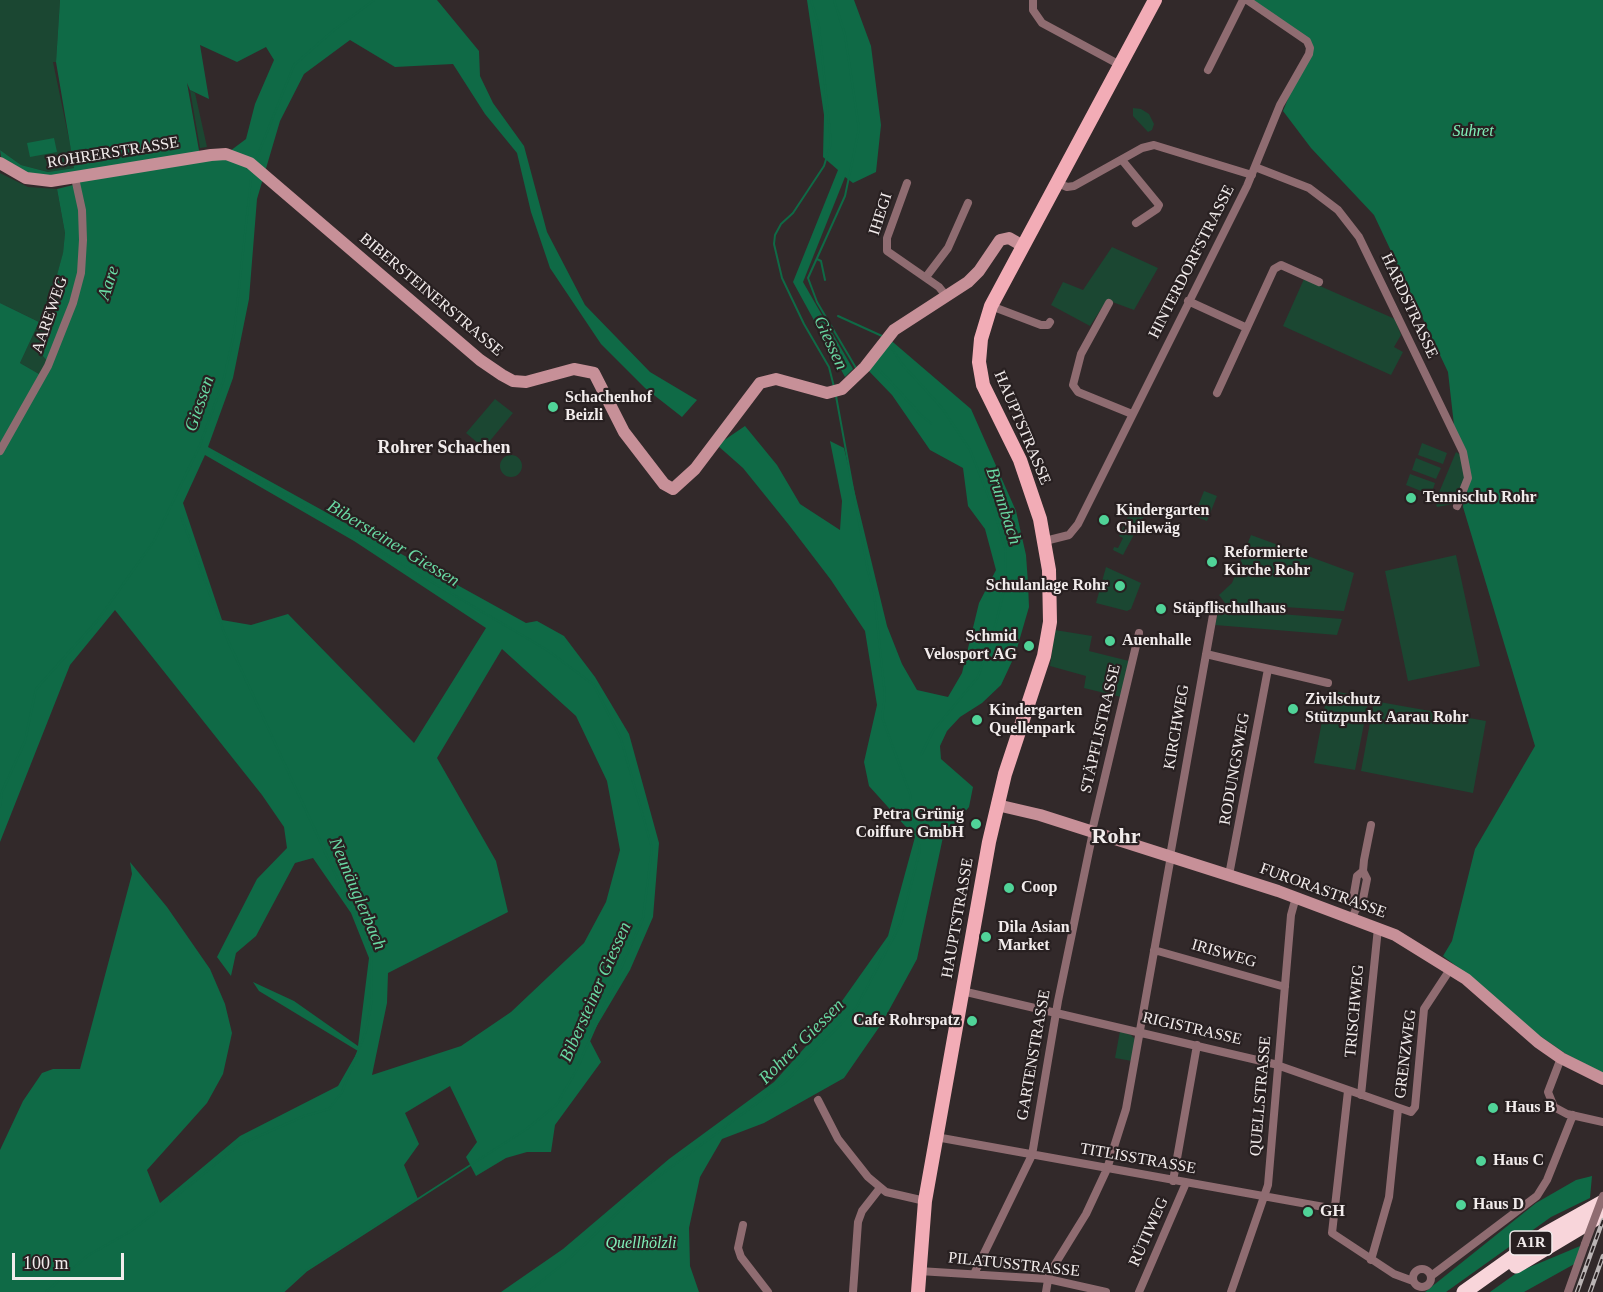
<!DOCTYPE html>
<html>
<head>
<meta charset="utf-8">
<style>
  body { margin:0 }
  #map { position:relative; width:1603px; height:1292px; overflow:hidden; background:#32292a; font-family:Georgia,serif }
  canvas { display:block }
  .scale { position:absolute; left:12px; top:1253px; width:112px; height:27px; box-sizing:border-box; border:3px solid #f2ecec; border-top:0; padding-left:8px; font-size:18px; line-height:21px; white-space:nowrap; color:#f2ecec; -webkit-text-stroke:4px #282021; paint-order:stroke }
</style>
</head>
<body>
<div id="map">
<canvas width="1603" height="1292"></canvas>
<div class="scale">100 m</div>
</div>
<script>
const c = document.querySelector('canvas').getContext('2d');
c.lineJoin = 'round';
function paint(path, color) { c.fillStyle = color; c.fill(path, 'evenodd'); }
const poly = rows => new Path2D(rows.map(r => 'M' + r).join(''));
function stroke(path, color, width, dash) { c.strokeStyle = color; c.lineWidth = width; c.lineCap = dash ? 'butt' : 'round'; c.setLineDash(dash || []); c.stroke(path); }
function drawText(font, color, halo, rows, align = 'center') {
  c.font = font + ' Georgia,serif'; c.lineWidth = 4.5; c.setLineDash([]); c.textBaseline = 'middle'; c.strokeStyle = halo; c.fillStyle = color; for (const [text, x, y, turn = 0] of rows) {
    c.save(); c.translate(x, y); c.rotate((+turn || 0) * Math.PI / 180); c.textAlign = isNaN(turn) ? turn : align; if (halo) c.strokeText(text, 0, 0); c.fillText(text, 0, 0); c.restore();
  }
}
const green = poly([
  [0,0,60,0,56,62,53,62,75,168,48,172,21,165,0,150],
  [190,90,195,93,207,147,200,148],
  [1133,108,1141,109,1149,114,1154,124,1152,130,1148,132,1133,116],
  [0,173,28,187,57,189,65,233,63,254,55,282,53,328,45,325,40,353,51,365,39,374,20,363,39,322,0,303],
  [1112,247,1158,268,1134,310,1107,300,1090,326,1051,305,1063,282,1083,290],
  [1304,279,1395,319,1401,335,1394,347,1403,352,1391,375,1283,326],
  [495,399,513,413,484,448,466,433],
  [1422,443,1447,453,1443,464,1418,455],
  [1456,452,1461,455,1465,473,1463,486,1453,504,1437,507,1435,502],
  '500 466a11 11 0 1 1 22 0a11 11 0 1 1-22 0Z',
  [1416,458,1441,468,1436,479,1412,470],
  [1410,474,1435,483,1431,495,1406,485],
  [1204,491,1217,496,1207,521,1194,516],
  [1132,508,1145,514,1123,555,1113,550,1114,547,1118,548,1123,538,1119,536],
  [1251,535,1354,573,1344,611,1225,603,1219,595,1232,583],
  [1456,555,1480,666,1408,681,1385,571],
  [1106,567,1141,583,1131,609,1127,611,1096,603],
  [1219,609,1342,619,1337,635,1215,625],
  [1055,630,1092,636,1089,651,1129,661,1121,697,1084,688,1086,676,1050,666],
  [1328,690,1369,698,1355,770,1314,763],
  [1374,701,1486,721,1473,793,1361,771],
  [1120,1031,1131,1035,1135,1039,1132,1061,1115,1058]
]);
const forest = poly([
  [60,0,437,0,479,51,480,76,493,103,524,146,547,232,585,305,650,372,697,400,682,417,645,388,601,344,550,268,531,212,517,153,485,114,453,64,395,67,350,40,304,74,280,121,257,199,249,299,233,378,208,447,526,623,537,621,564,636,595,677,629,734,659,843,653,917,630,970,589,1039,601,1062,555,1125,551,1152,527,1152,506,1158,476,1176,466,1157,477,1142,450,1086,405,1113,419,1144,404,1165,418,1199,306,1271,283,1292,0,1292,0,1150,23,1101,42,1073,53,1069,80,1069,132,874,130,862,167,907,210,969,225,1004,232,1033,223,1074,207,1103,147,1170,160,1203,240,1136,338,1086,358,1051,259,991,253,982,294,1001,358,1046,369,958,351,913,313,858,295,863,256,936,236,953,231,976,217,957,257,879,287,848,284,827,262,795,115,610,70,665,0,842,0,303,39,322,20,363,39,374,51,365,40,353,45,325,53,327,55,282,63,253,65,233,57,189,77,184,54,176,28,173,1,157,0,150,21,165,48,172,74,168,56,62],
  [200,45,237,62,266,47,274,60,255,104,246,139,226,154,200,156,187,83,190,90,209,99],
  [205,455,354,541,486,628,414,743,288,614,251,625,222,620,183,503],
  [502,649,576,716,607,781,620,850,606,902,584,943,511,1012,461,1046,372,1075,387,1003,388,973,508,912,496,861,437,758],
  [807,0,854,0,871,46,881,125,876,172,853,183,845,177,803,282,853,369,845,377,793,282,838,170,823,157,824,115],
  [1247,0,1603,0,1603,1073,1566,1054,1527,1027,1468,975,1443,956,1452,941,1475,849,1535,746,1463,507,1466,469,1456,443,1448,372,1374,215,1311,148,1283,111,1311,43],
  [54,138,57,152,30,157,27,143],
  [887,337,971,409,1016,511,1026,555,1028,583,1029,607,1015,655,1001,685,982,703,960,717,947,731,940,746,941,759,973,787,969,807,943,837,917,959,882,1023,844,1078,764,1123,722,1139,700,1177,689,1228,690,1266,699,1292,501,1292,563,1249,669,1159,774,1082,825,1025,888,936,915,837,869,786,864,762,877,705,865,631,831,580,789,525,743,468,717,445,745,426,777,465,800,504,840,530,842,501,830,441,844,448,887,626,902,664,917,690,948,697,962,673,979,603,996,570,985,529,968,506,963,468,930,450,892,395,865,367],
  [1592,1176,1590,1198,1551,1217,1446,1292,1425,1292,1536,1203,1576,1180],
  [1585,1244,1578,1262,1524,1292,1490,1292,1518,1272]
]);
const stream = poly([
  [811,0,819,26,831,143,824,166,793,213,781,224,775,235,774,244,782,278,804,324,829,367,834,387],
  [834,0,845,35,859,129,845,196,808,278,817,302,856,368],
  [255,162,294,65,334,30,374,0],
  [817,259,821,261,825,280],
  [838,316,882,336],
  [890,345,901,363,942,408,970,450,994,510,1006,551,1005,586,993,635,978,677,933,731,921,755],
  [874,364,922,416,932,424,950,424],
  [215,454,547,650,594,685,621,739,652,848,643,918,576,1071,557,1104,528,1128,306,1271,283,1292],
  [0,807,2,792,25,741,36,689,97,621,154,541,200,445,223,382,234,334,252,170],
  [165,1205,239,1145,304,1116,329,1109,342,1092,366,1031,372,1000,371,952,224,632,181,516],
  [46,1292,87,1256,131,1231,157,1211],
  [528,1292,568,1260,642,1189,784,1083,856,1008,901,923,920,850,910,794,882,717,885,696,874,592,868,571,836,396]
]);
const street = poly([
  [1033,0,1033,10,1042,23,1120,65],
  [1208,70,1243,0],
  [1122,160,1159,205,1157,209,1136,223],
  [1255,167,1309,188,1338,210,1359,237,1463,452,1468,478,1457,506],
  [907,183,887,238,887,251,939,287,947,297],
  [1058,183,1067,187,1074,186,1142,148,1154,145,1252,175],
  [926,277,948,248,968,203],
  [1188,301,1247,328],
  [1109,303,1081,354,1073,385,1078,392,1132,414],
  [991,306,1041,325,1048,325,1050,322],
  [1217,393,1274,269,1281,265,1319,282],
  [0,451,48,366,73,303,81,273,83,240,82,210,75,178],
  [1045,541,1069,535,1078,524,1247,186,1280,105,1309,54,1310,48,1307,41,1247,0],
  [1206,654,1328,683],
  [1092,831,1139,633],
  [1170,856,1215,604],
  [1229,875,1268,669],
  [1356,909,1353,899,1357,876,1363,871],
  [1352,918,1356,909,1362,904,1367,879,1363,871,1364,860,1371,825],
  [1154,950,1285,987],
  [962,991,1274,1064,1411,1112,1415,1107,1424,1009,1451,968],
  [1561,1058,1548,1092,1554,1107,1567,1114,1603,1122],
  [1348,1091,1332,1233,1394,1274,1413,1281],
  [1361,1095,1378,928],
  [818,1100,838,1139,868,1177,886,1192,925,1201],
  [936,1137,1335,1209],
  [1173,1181,1197,1045],
  [743,1225,738,1248,741,1257,768,1292],
  [1371,1260,1389,1197,1398,1109],
  '1413 1278a9 9 0 1 1 18 0a9 9 0 1 1-18 0Z',
  [919,1271,1048,1279,1106,1292],
  [974,1274,1032,1155,1058,1001,1093,832],
  [1431,1276,1537,1196,1547,1180,1573,1115],
  [853,1292,858,1222,862,1211,880,1188],
  [1046,1292,1049,1274,1086,1214,1107,1169,1126,1109,1171,856],
  [1139,1292,1186,1183],
  [1231,1292,1268,1185,1291,915,1296,897],
  [1568,1292,1585,1244]
]);
const secondary = poly([
  [0,163,26,178,51,181,211,155,226,154,250,163,480,360,502,375,513,381,526,382,574,369,594,373,624,432,664,484,673,489,695,469,760,383,776,379,827,393,842,389,865,367,894,330,968,282,979,271,1000,240,1009,238,1023,246],
  [997,805,1040,815,1278,891,1395,935,1466,979,1538,1042,1561,1058,1603,1079]
]);
const primary = poly([
  [918,1292,925,1201,989,842,1005,774,1044,656,1050,622,1049,570,1040,519,1020,460,983,385,979,362,981,339,991,306,1155,0]
]);
const highway = poly([
  [1516,1266,1603,1214],
  [1464,1292,1544,1235,1603,1202]
]);
const rail = poly([
  [1577,1292,1603,1220],
  [1590,1292,1603,1256]
]);
const streetBridge = poly([
  [1585,1244,1603,1196]
]);
const markers = [
  [553,407,6,"#50d398"],
  [1411,498,6,"#50d398"],
  [1104,520,6,"#50d398"],
  [1212,562,6,"#50d398"],
  [1120,586,6,"#50d398"],
  [1161,609,6,"#50d398"],
  [1110,641,6,"#50d398"],
  [1029,646,6,"#50d398"],
  [1293,709,6,"#50d398"],
  [977,720,6,"#50d398"],
  [976,824,6,"#50d398"],
  [1009,888,6,"#50d398"],
  [986,937,6,"#50d398"],
  [972,1021,6,"#50d398"],
  [1493,1108,6,"#50d398"],
  [1481,1161,6,"#50d398"],
  [1461,1205,6,"#50d398"],
  [1308,1212,6,"#50d398"]
];
const shields = [
  [1531,1243,42]
];
const shieldNames = [
  ["A1R",1531,1243]
];
const parkNames = [
  ["Suhret",1473,132],
  ["Quellhölzli",641,1244]
];
const streetNames = [
  ["ROHRERSTRASSE",113,153,-9],
  ["IHEGI",881,214,-72],
  ["HINTERDORFSTRASSE",1192,262,-63],
  ["BIBERSTEINERSTRASSE",431,295,40],
  ["HARDSTRASSE",1409,306,65],
  ["AAREWEG",50,315,-71],
  ["HAUPTSTRASSE",1022,428,67],
  ["KIRCHWEG",1177,727,-80],
  ["STÄPFLISTRASSE",1101,729,-77],
  ["RODUNGSWEG",1235,769,-80],
  ["FURORASTRASSE",1323,891,20],
  ["HAUPTSTRASSE",958,918,-80],
  ["IRISWEG",1224,954,16],
  ["TRISCHWEG",1355,1011,-85],
  ["RIGISTRASSE",1192,1029,13],
  ["GRENZWEG",1406,1054,-83],
  ["GARTENSTRASSE",1034,1055,-80],
  ["QUELLSTRASSE",1261,1096,-85],
  ["TITLISSTRASSE",1138,1159,10],
  ["RÜTIWEG",1149,1232,-66],
  ["PILATUSSTRASSE",1014,1265,6]
];
const poiNames = [
  ["Schachenhof",565,398],
  ["Beizli",565,416],
  ["Tennisclub Rohr",1423,498],
  ["Kindergarten",1116,511],
  ["Chilewäg",1116,529],
  ["Reformierte",1224,553],
  ["Kirche Rohr",1224,571],
  ["Schulanlage Rohr",1108,586,"right"],
  ["Stäpflischulhaus",1173,609],
  ["Schmid",1017,637,"right"],
  ["Velosport AG",1017,655,"right"],
  ["Auenhalle",1122,641],
  ["Zivilschutz",1305,700],
  ["Stützpunkt Aarau Rohr",1305,718],
  ["Kindergarten",989,711],
  ["Quellenpark",989,729],
  ["Petra Grünig",964,815,"right"],
  ["Coiffure GmbH",964,833,"right"],
  ["Coop",1021,888],
  ["Dila Asian",998,928],
  ["Market",998,946],
  ["Cafe Rohrspatz",960,1021,"right"],
  ["Haus B",1505,1108],
  ["Haus C",1493,1161],
  ["Haus D",1473,1205],
  ["GH",1320,1212]
];
const waterNames = [
  ["Aare",109,283,-72],
  ["Giessen",830,343,65],
  ["Giessen",200,404,-71],
  ["Brunnbach",1003,506,72],
  ["Bibersteiner Giessen",393,544,31],
  ["Neunäuglerbach",357,894,67],
  ["Bibersteiner Giessen",596,992,-66],
  ["Rohrer Giessen",802,1042,-45]
];
const neighbourhoodNames = [
  ["Rohrer Schachen",444,448]
];
const districtNames = [
  ["Rohr",1116,837]
];
paint(green, '#1b4732');
paint(forest, '#0f6a46');
stroke(stream, '#0f6a46', 2);
stroke(street, '#8f6c71', 8);
stroke(secondary, '#c79098', 12);
stroke(primary, '#f2acb6', 14);
stroke(highway, '#f8d5da', 15);
stroke(rail, '#bab4b4', 4.5);
stroke(rail, '#282021', 2, [7]);
stroke(streetBridge, '#8f6c71', 8);
for (const [x, y, r, color] of markers) { const dot = new Path2D(); dot.arc(x, y, r, 0, 2 * Math.PI); c.fillStyle = color; c.fill(dot); stroke(dot, '#282021', 2); }
for (const [x, y, w] of shields) { const box = new Path2D(); box.roundRect(x - w / 2, y - 12, w, 24, 4.5); c.fillStyle = '#282021'; c.fill(box); stroke(box, '#f2ecec', 1.5); }
drawText('bold 15px', '#f2ecec', null, shieldNames);
drawText('italic 16px', '#80efb8', '#282021', parkNames);
drawText('16px', '#f2ecec', '#282021', streetNames);
drawText('bold 16px', '#f2ecec', '#282021', poiNames, 'left');
drawText('italic 18px', '#69d9a3', '#282021', waterNames);
drawText('bold 18px', '#f2ecec', '#282021', neighbourhoodNames);
drawText('bold 22px', '#f2ecec', '#282021', districtNames);
</script>
</body>
</html>
